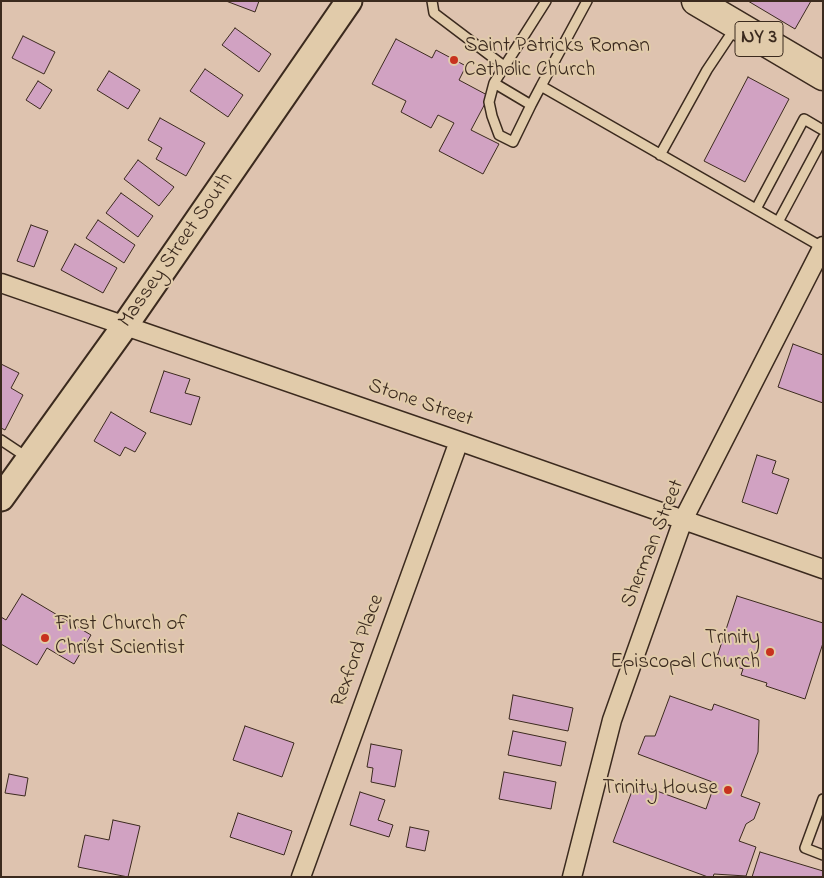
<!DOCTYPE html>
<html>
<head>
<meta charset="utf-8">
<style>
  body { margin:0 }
  #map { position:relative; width:824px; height:878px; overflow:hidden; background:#dec3af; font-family:"Indie Flower",sans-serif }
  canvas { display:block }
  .frame { position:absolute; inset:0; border:2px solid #3b2a1e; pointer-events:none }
</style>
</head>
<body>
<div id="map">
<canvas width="824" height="878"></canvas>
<div class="frame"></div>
</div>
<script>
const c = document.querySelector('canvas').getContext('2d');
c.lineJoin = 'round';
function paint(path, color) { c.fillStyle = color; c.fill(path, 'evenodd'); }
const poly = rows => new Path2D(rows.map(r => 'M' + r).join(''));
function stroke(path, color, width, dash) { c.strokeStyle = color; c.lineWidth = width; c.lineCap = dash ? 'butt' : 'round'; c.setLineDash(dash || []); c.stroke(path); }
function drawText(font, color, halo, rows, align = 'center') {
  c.font = font + ' "Indie Flower",sans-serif'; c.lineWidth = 4; c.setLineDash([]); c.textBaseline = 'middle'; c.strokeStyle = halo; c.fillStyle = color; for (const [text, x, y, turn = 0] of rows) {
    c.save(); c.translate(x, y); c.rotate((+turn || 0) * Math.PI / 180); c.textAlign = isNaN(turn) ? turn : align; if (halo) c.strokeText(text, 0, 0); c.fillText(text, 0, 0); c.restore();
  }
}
const building = poly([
  [226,1,259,1,255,12,226,1],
  [748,1,811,1,795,29,748,1],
  [235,28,271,54,259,72,222,45,235,28],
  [23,36,55,52,44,74,12,58,23,36],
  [396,39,432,58,436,50,466,66,459,80,489,96,471,130,499,144,483,174,439,151,454,123,438,115,431,128,401,112,406,101,372,84,396,39],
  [205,69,243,95,228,117,190,91,205,69],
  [109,71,140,90,128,109,97,90,109,71],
  [748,77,789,99,745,182,704,161,748,77],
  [38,81,52,90,40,109,26,100,38,81],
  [160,118,205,143,186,176,156,159,162,148,148,140,160,118],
  [138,160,174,187,159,206,124,179,138,160],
  [121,193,153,216,138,237,106,213,121,193],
  [98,220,135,245,124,263,86,238,98,220],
  [31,225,48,231,34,267,17,261,31,225],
  [75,244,117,268,103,293,61,270,75,244],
  [793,344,823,355,823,403,778,387,793,344],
  [1,364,19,373,11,388,23,395,5,430,1,428,1,364],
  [164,371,190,379,185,393,200,397,191,425,150,412,164,371],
  [111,412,146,433,135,452,125,447,120,456,94,441,111,412],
  [757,455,776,461,772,473,789,479,777,514,742,502,757,455],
  [22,594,91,635,74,664,47,648,37,665,1,644,1,617,6,620,22,594],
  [737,596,823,623,823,643,805,699,766,686,767,683,741,675,743,669,716,660,737,596],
  [513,695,573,708,568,731,509,719,513,695],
  [670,696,710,710,712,710,714,704,759,720,758,752,741,796,760,803,754,819,746,824,739,841,756,847,746,876,714,874,713,877,708,877,613,842,635,783,706,809,715,783,638,754,645,736,655,736,670,696],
  [245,726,294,743,282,777,233,760,245,726],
  [513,731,566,742,561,766,508,755,513,731],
  [371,744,402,750,395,787,371,782,373,768,367,767,371,744],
  [504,772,556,782,551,809,499,799,504,772],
  [9,774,28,778,25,796,5,793,9,774],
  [360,792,385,800,378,820,393,825,389,837,350,825,360,792],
  [238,813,292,831,284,855,230,837,238,813],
  [113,820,140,826,128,877,78,867,85,835,109,840,113,820],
  [410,827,429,831,425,851,406,847,410,827],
  [760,852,823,871,823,877,752,877,760,852]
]);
const service = poly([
  [432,1,434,13,504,66],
  [587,1,541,86,822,247],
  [494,83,489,102,492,116,499,135,513,142,531,105],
  [541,86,531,105,494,83,546,1],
  [660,155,707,70,735,28],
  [756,209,804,119,823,130],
  [778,222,823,138],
  [1,440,28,458],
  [823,799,805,848,823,855]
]);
const minor = poly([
  [1,283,459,441,823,569],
  [301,877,459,441],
  [572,877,612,720,683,520,823,246]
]);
const secondary = poly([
  [1,498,124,327,349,1]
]);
const trunk = poly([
  [696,1,823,76]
]);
const markers = [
  [454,60,5,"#c8321e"],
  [45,638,5,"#c8321e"],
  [770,652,5,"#c8321e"],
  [728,790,5,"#c8321e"]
];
const shields = [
  [759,39,48]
];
const shieldNames = [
  ["NY 3",759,39]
];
const poiNames = [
  ["Saint Patricks Roman",464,48],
  ["Catholic Church",464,72],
  ["First Church of",55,626],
  ["Christ Scientist",55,650],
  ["Trinity",760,640,"right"],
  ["Episcopal Church",760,664,"right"],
  ["Trinity House",718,790,"right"]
];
const streetNames = [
  ["Massey Street South",177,251,-55],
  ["Stone Street",420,404,19],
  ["Sherman Street",654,544,-68],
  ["Rexford Place",359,651,-70]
];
paint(building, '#d1a2c2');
stroke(building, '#3b2a1e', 1);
stroke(service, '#3b2a1e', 12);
stroke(minor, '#3b2a1e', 21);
stroke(secondary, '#3b2a1e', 29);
stroke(trunk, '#3b2a1e', 31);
stroke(service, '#e1cbaa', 9);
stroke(minor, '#e1cbaa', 18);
stroke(secondary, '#e1cbaa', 25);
stroke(trunk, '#e1cbaa', 28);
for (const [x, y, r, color] of markers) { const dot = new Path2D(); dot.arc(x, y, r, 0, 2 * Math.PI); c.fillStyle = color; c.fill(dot); stroke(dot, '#e1cbaa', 2); }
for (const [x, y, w] of shields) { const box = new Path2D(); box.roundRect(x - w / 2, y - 17.5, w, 35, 4); c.fillStyle = '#e1cbaa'; c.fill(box); stroke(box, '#3b2a1e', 1); }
drawText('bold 20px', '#3b2a1e', null, shieldNames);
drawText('21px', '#3b2a1e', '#e1cbaa', poiNames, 'left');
drawText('21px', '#3b2a1e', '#e1cbaa', streetNames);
</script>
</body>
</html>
